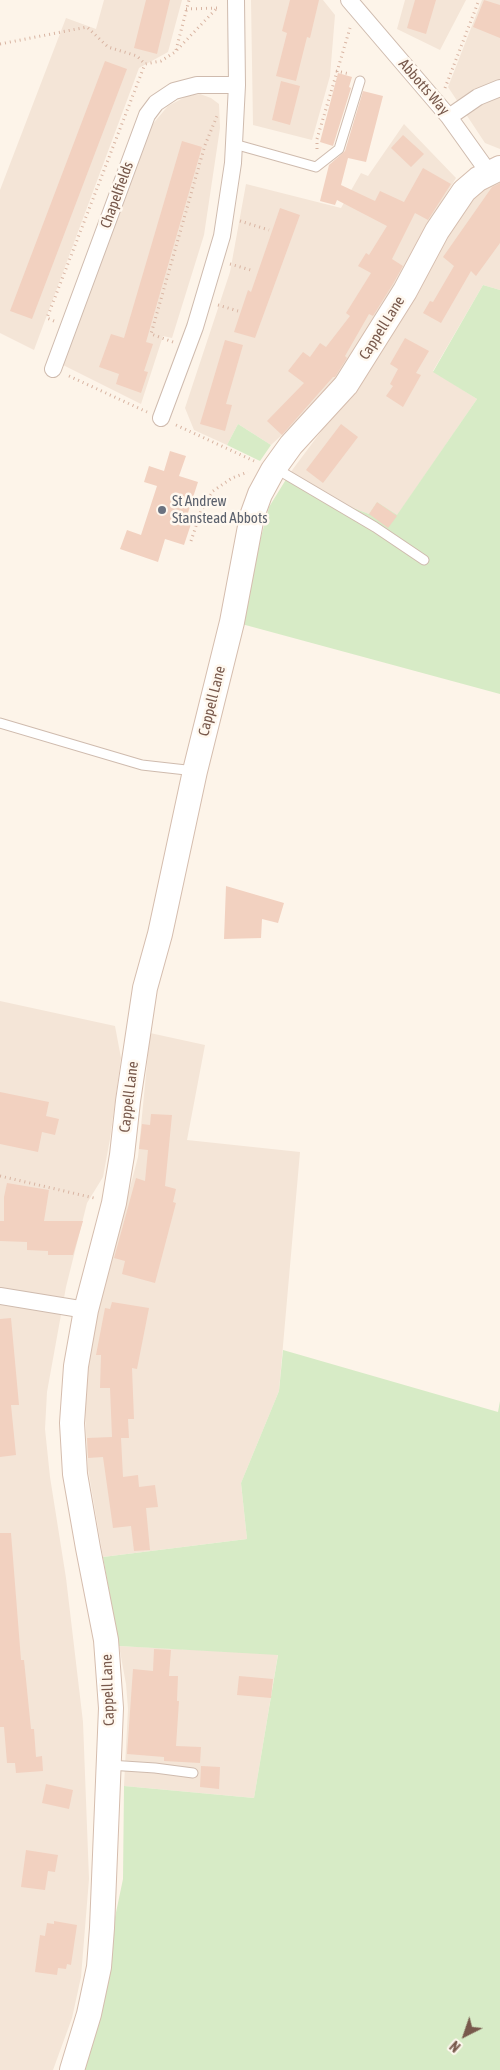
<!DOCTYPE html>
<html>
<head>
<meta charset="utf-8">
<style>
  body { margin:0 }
  #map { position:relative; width:500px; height:2070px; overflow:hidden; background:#fdf4e9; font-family:"Asap Condensed",sans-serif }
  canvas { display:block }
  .north { position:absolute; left:440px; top:2010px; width:50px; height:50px; -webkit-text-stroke:4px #fff8ef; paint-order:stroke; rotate:221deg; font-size:14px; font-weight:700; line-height:20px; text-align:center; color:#78594c }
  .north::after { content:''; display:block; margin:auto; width:18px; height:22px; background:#78594c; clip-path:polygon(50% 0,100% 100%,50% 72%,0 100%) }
</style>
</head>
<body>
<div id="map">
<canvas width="500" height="2070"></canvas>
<div class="north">N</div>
</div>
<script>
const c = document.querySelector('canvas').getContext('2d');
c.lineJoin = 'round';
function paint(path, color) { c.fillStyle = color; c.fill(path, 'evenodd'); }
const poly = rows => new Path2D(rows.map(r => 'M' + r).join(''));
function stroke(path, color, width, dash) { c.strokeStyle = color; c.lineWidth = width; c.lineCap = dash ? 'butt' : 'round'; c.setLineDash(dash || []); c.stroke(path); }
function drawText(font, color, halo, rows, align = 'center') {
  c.font = font + ' "Asap Condensed",sans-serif'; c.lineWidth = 5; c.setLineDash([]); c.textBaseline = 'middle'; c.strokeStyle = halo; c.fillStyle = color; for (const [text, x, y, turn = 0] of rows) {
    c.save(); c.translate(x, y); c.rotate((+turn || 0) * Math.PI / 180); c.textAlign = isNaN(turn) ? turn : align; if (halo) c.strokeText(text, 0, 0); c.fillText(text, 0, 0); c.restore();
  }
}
const residential = poly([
  [104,0,182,0,168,52,139,68,34,350,0,333,0,190,66,18,96,29],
  [251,0,323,0,335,15,330,76,312,140,253,125],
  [405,0,466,0,440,50,397,29],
  [482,0,500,0,500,149,485,143,448,87],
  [200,94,211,98,219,104,220,128,204,235,172,338,163,336,141,404,63,365,151,126,168,106,187,96],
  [404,124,456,178,431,219,398,286,333,384,308,411,271,445,238,424,227,445,194,430,185,408,230,272,246,184,341,208,361,173,368,176],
  [500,180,500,290,483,285,433,371,477,399,397,516,377,502,369,514,348,506,290,473,364,374,464,208,478,193],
  [0,1001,115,1026,121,1058,110,1139,103,1177,87,1203,66,1287,47,1392,45,1429,50,1477,66,1578,83,1722,89,1879,81,1977,72,2018,53,2070,0,2070],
  [150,1033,205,1045,187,1140,300,1152,279,1391,241,1483,247,1539,103,1557,88,1469,85,1411,87,1375,96,1318,138,1157],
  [119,1646,278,1654,254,1798,124,1786,128,1709,126,1684]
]);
const green = poly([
  [483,285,500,290,500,694,238,623,269,507,290,473,348,506,369,514,377,502,397,515,477,399,433,372],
  [238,424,271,445,260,461,227,445],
  [283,1350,498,1412,500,1401,500,2070,83,2070,123,1879,124,1786,254,1798,278,1655,119,1646,103,1557,247,1539,241,1483,279,1391]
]);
const building = poly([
  [146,0,170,0,157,54,134,48],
  [290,0,319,0,310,38,307,37,296,81,276,76,287,33,282,31],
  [415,0,436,0,426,34,407,28],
  [484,0,500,5,500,38,473,27],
  [105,61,127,69,32,319,10,311],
  [338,73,352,77,349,87,351,88,333,146,320,142],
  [281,81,300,86,290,125,272,120],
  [363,91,383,96,366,162,348,158,341,185,375,201,380,191,404,202,423,168,451,184,428,220,415,213,392,259,403,266,393,284,373,316,369,314,345,356,347,358,335,377,333,377,282,435,267,421,304,383,288,371,303,352,310,357,320,343,326,347,350,316,346,313,371,273,358,266,366,253,369,255,387,226,337,200,335,205,320,201,329,165,345,151],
  [403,135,424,154,411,167,391,148],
  [182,141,202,147,146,342,153,344,144,371,148,372,141,393,116,384,119,374,99,367,111,334,124,338],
  [500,183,500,243,476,276,471,271,441,323,423,313,430,301,433,302,454,266,443,257,492,187],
  [280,208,300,215,255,338,234,332,248,290,251,292],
  [405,338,429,351,416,373,421,375,403,407,386,396,393,386,390,384,398,369,390,364],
  [225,340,243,345,226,404,232,405,225,431,200,424],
  [341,424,358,437,323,483,306,470],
  [170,451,186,456,179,476,198,482,185,522,191,524,184,545,165,539,158,562,120,549,127,530,141,535,157,486,144,482,149,466,164,471],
  [377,502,397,516,388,528,369,514],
  [226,886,284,903,278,923,262,919,261,938,224,939],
  [0,1092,49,1102,46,1116,59,1119,55,1135,42,1132,38,1152,0,1144],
  [151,1114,172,1115,165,1186,176,1189,173,1202,176,1203,155,1283,122,1274,125,1261,114,1258,136,1178,145,1181,148,1150,139,1149,142,1124,150,1125],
  [7,1183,49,1190,44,1221,83,1221,73,1255,48,1255,48,1251,27,1250,27,1242,0,1241,0,1221,4,1221,4,1197],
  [112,1302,149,1308,137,1369,132,1368,134,1419,128,1419,129,1438,121,1438,123,1477,138,1475,139,1487,155,1485,158,1507,146,1508,150,1550,134,1551,131,1526,113,1528,103,1457,88,1458,87,1438,112,1437,110,1388,100,1388,101,1355,96,1355,105,1308,110,1309],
  [11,1318,19,1405,11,1405,16,1455,0,1457,0,1319],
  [0,1533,11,1533,21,1660,24,1660,31,1729,34,1729,36,1757,42,1756,43,1771,16,1773,15,1763,7,1763,4,1727,0,1727],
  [154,1649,171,1650,169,1676,178,1676,177,1701,179,1701,176,1746,201,1747,200,1763,164,1761,164,1757,127,1754,133,1669,153,1671],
  [239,1676,273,1679,271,1698,237,1695],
  [201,1766,220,1767,219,1789,200,1787],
  [46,1784,73,1790,69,1809,42,1803],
  [26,1850,58,1855,55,1872,48,1871,45,1890,21,1887],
  [54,1921,77,1925,71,1965,67,1964,66,1969,58,1968,57,1975,35,1972,40,1935,45,1936,47,1923,54,1924]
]);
const path = poly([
  [186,9,218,8],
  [0,44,87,27,108,47,137,56,145,64,161,61,175,52,217,8],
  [176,50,189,0],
  [336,71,350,74],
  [445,88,479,0],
  [317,149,317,139,350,28],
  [240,221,269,230],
  [230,264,254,271],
  [218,305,238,311],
  [54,321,47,318,145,64],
  [173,342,151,334,205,145,217,116],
  [69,376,147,412],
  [176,425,254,461],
  [191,541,201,511,213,491,232,478,248,472],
  [0,1176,94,1198]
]);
const lane = poly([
  [234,144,316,167,339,149,360,81],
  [275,468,375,527,424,560],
  [0,723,142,765,195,771],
  [109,1765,155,1768,193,1773]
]);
const street = poly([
  [349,0,449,117,489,173],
  [449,117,478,97,500,88],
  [53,369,147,115,156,103,174,91,197,85,237,85],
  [161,418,195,327,222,236,233,163,237,85,236,0],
  [0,1296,86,1310]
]);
const secondary = poly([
  [72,2070,89,2014,99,1967,102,1928,111,1708,106,1640,88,1548,75,1474,72,1423,76,1366,86,1310,114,1203,122,1155,128,1101,145,988,160,934,195,771,232,622,252,516,260,494,273,470,291,445,346,385,405,291,437,231,464,191,478,179,500,168]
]);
const markers = [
  [162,510,5,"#6b7280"]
];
const streetNames = [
  ["Abbotts Way",424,87,49],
  ["Chapelfields",117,195,-70],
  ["Cappell Lane",382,328,-58],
  ["Cappell Lane",212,701,-76],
  ["Cappell Lane",129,1097,-83],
  ["Cappell Lane",108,1690,-92]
];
const worshipNames = [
  ["St Andrew",172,501],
  ["Stanstead Abbots",172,518]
];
paint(residential, '#f4e5d7');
paint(green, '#d7ebc6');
paint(building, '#f2d1c0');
stroke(lane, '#cfbbae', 11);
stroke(street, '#cfbbae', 18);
stroke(secondary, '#d5bdae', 26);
stroke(path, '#d8b4a2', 3, [1, 4]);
stroke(lane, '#fff', 9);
stroke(street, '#fff', 16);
stroke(secondary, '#fff', 24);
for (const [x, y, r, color] of markers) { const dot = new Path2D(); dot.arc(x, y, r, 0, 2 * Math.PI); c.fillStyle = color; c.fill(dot); stroke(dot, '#fff8ef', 2); }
drawText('15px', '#78594c', '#fff8ef', streetNames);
drawText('15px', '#5b616d', '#fff8ef', worshipNames, 'left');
</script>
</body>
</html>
